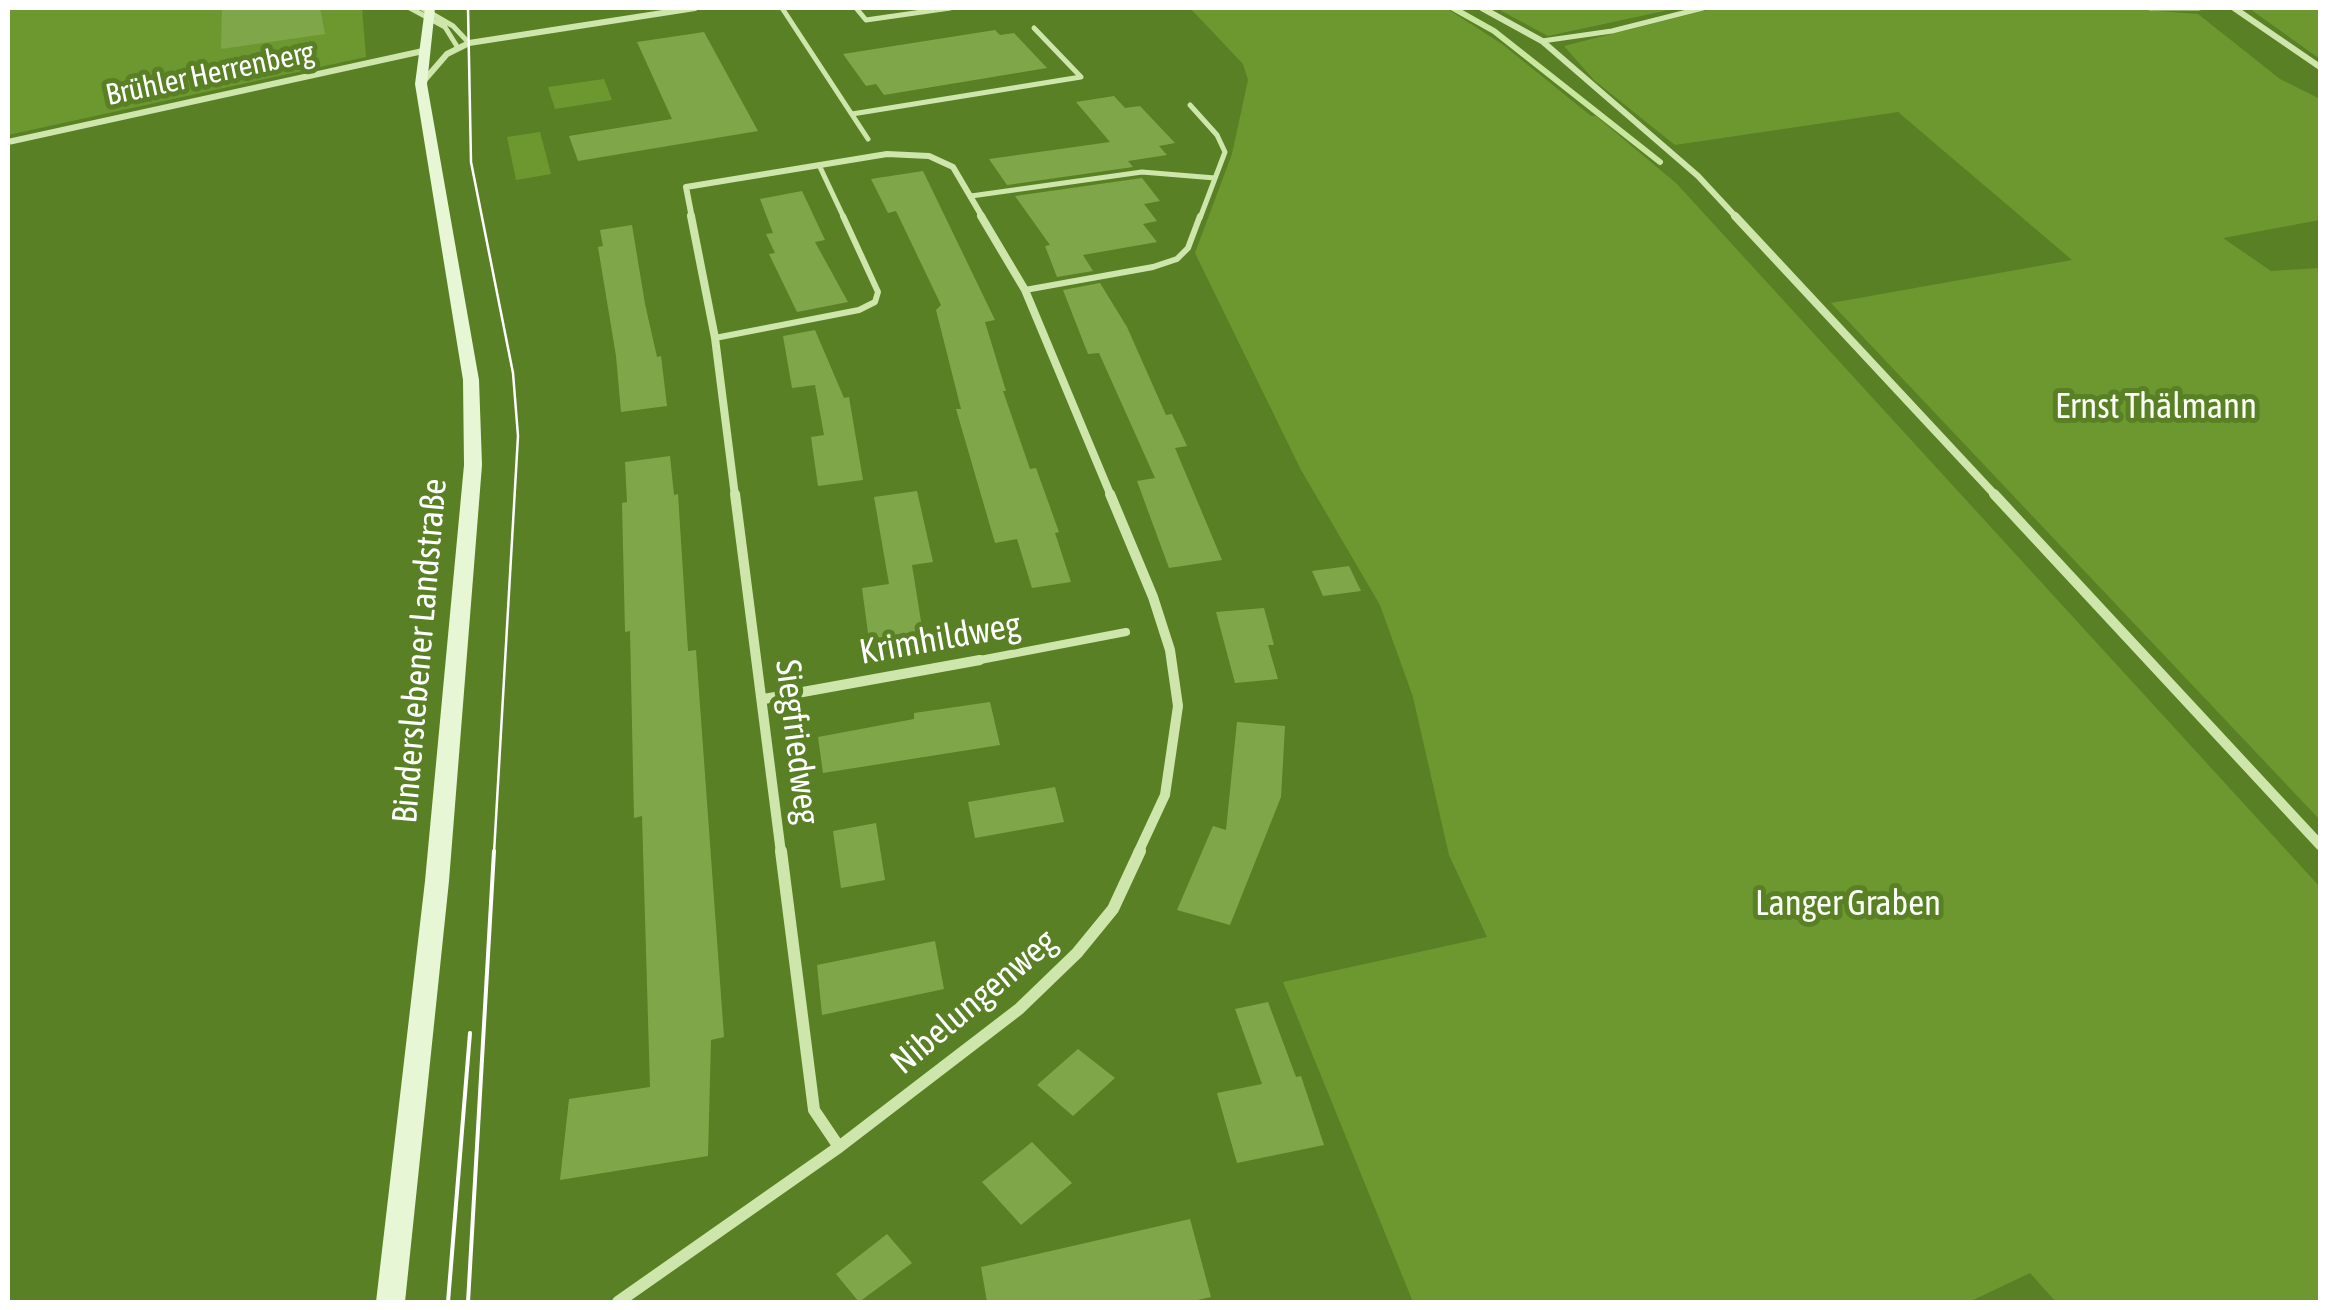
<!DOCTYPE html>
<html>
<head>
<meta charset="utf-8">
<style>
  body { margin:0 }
  #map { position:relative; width:2328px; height:1310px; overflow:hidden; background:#598024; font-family:"Asap Condensed",sans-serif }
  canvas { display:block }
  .frame { position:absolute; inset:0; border:10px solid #fff; pointer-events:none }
</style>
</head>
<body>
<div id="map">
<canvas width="2328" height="1310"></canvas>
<div class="frame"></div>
</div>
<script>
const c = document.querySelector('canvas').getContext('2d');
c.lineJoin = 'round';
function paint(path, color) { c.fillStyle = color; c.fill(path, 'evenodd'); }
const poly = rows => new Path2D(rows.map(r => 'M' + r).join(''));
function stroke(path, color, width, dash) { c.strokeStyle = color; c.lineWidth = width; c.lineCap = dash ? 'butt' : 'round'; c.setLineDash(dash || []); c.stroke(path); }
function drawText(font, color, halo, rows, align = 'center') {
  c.font = font + ' "Asap Condensed",sans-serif'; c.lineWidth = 10; c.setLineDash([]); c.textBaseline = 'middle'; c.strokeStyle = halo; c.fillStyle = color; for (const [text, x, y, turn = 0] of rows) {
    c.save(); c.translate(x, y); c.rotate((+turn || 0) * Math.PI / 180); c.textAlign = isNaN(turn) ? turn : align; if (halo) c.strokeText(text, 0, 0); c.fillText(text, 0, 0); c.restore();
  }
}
const green = poly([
  [8,8,362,8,366,57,8,135],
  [1190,8,1446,8,1502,44,1591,116,1596,116,1677,184,2320,887,2320,1302,2056,1302,2030,1273,1969,1302,1413,1302,1283,982,1487,937,1449,855,1413,697,1380,605,1301,470,1195,253,1232,154,1248,80,1243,64],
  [1496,8,1678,8,1548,36],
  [1715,8,2119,8,2198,14,2280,79,2320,99,2320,220,2223,238,2271,271,2320,268,2320,820,1831,303,2072,260,1898,112,1675,145,1595,81,1564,46],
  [2320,8,2320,59,2250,9,2258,8],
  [604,79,612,100,555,109,548,87],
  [540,132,551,174,516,180,507,137]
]);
const stream = poly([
  [1453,8,1494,31,1660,162]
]);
const building = poly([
  [222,8,320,8,325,34,221,49],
  [995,30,1000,35,1014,33,1047,68,884,95,876,84,866,86,843,54],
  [704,32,758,131,578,161,569,136,672,119,637,42],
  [1114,96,1125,108,1140,106,1175,143,1159,146,1167,155,1128,161,1133,167,1007,185,989,159,1110,142,1076,102],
  [923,171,995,320,985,322,1006,391,1003,391,1030,469,1036,468,1059,532,1055,533,1071,582,1032,588,1017,539,995,543,956,409,961,409,936,310,941,305,896,211,888,213,871,179],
  [1142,178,1160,201,1144,204,1157,221,1143,224,1157,242,1083,255,1093,271,1057,277,1045,246,1050,245,1015,196],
  [802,191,825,240,815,242,848,302,797,312,769,254,775,253,766,234,773,233,760,199],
  [632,225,645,304,657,357,661,356,667,406,621,412,616,356,598,247,603,246,600,230],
  [1100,283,1127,327,1166,415,1172,414,1187,446,1175,448,1222,560,1169,568,1137,481,1155,478,1099,353,1088,354,1063,290],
  [815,330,844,398,849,397,863,480,818,486,811,437,824,435,815,385,792,388,783,336],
  [670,456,674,495,678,494,688,651,696,650,724,1037,711,1040,708,1156,560,1180,569,1099,650,1087,642,816,634,818,630,631,625,632,622,503,627,502,625,462],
  [917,491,933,562,912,565,924,640,870,648,862,588,889,584,874,497],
  [1349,566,1361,591,1323,596,1312,571],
  [1264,608,1274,645,1268,645,1278,679,1235,683,1216,612],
  [990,702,1000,745,823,773,818,737,914,719,914,713],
  [1237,722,1285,726,1281,797,1230,925,1177,910,1213,826,1226,830],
  [1055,787,1064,822,975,838,968,802],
  [876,823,885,880,841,888,833,831],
  [935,941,944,989,822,1015,817,965],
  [1268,1002,1296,1077,1301,1076,1324,1145,1237,1163,1217,1093,1262,1084,1235,1009],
  [1078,1049,1115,1078,1073,1116,1037,1085],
  [1032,1142,1072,1183,1021,1225,982,1182],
  [1190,1219,1211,1297,1188,1302,987,1302,981,1267],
  [887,1234,912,1263,859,1302,836,1274]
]);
const laneFar2 = poly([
  [410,8,445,27,458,48],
  [422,8,453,26,469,43],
  [782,8,868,139],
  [856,8,866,20,950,8],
  [2150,8,2199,8],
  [1542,41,1612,31,1703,8],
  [1190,105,1217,135,1225,152,1200,218],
  [852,114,1081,77,1034,28],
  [819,165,844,218],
  [971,196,1142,172,1215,178]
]);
const laneFar1 = poly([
  [1025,290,1153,267,1177,259,1188,248,1200,216],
  [715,338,859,310,875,302,878,292,843,216]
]);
const lane = poly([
  [980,660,1126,632]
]);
const streetFar3 = poly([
  [1482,8,1542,41,1698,176,1737,218],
  [2234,8,2320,67],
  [421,84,447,54,469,43,695,8],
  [8,142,423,51],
  [692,218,686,187,887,154,929,156,953,167,983,218]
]);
const streetFar2 = poly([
  [691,216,715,338,735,496],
  [981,216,1025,290,1111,496],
  [1735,216,1996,496]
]);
const streetFar1 = poly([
  [735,494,781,853],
  [1110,494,1153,597,1170,650,1178,706,1165,795,1138,853],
  [1994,494,2320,845],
  [764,699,980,660]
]);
const street = poly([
  [781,851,814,1110,839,1147],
  [839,1147,1019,1009,1077,953,1113,909,1140,851],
  [618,1302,839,1147]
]);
const secondary = poly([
  [425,8,435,8,427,84,479,380,482,465,449,881,405,1302,376,1302,425,881,464,465,463,380,415,84,425,8]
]);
const tramFar1 = poly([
  [468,8,471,162,513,373,518,436,494,853]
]);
const tram = poly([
  [448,1302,470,1033],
  [468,1302,494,851]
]);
const farStreetnames = [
  ["Brühler Herrenberg",210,74,-12]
];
const parkNames = [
  ["Ernst Thälmann",2156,407],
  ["Langer Graben",1848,904]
];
const streetNames = [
  ["Krimhildweg",940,639,-10],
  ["Binderslebener Landstraße",420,651,-85],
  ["Siegfriedweg",797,742,83],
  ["Nibelungenweg",974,1002,-40]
];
paint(green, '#6c982f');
stroke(stream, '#cae79f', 6);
paint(building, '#7fa749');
stroke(laneFar2, '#cee6ab', 5);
stroke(laneFar1, '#cee6ab', 6);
stroke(lane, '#cee6ab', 8);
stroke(streetFar3, '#cee6ab', 6);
stroke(streetFar2, '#cee6ab', 8);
stroke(streetFar1, '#cee6ab', 10);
stroke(street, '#cee6ab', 12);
paint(secondary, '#e7f6d5');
stroke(tramFar1, '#fff', 2.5);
stroke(tram, '#fff', 4);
drawText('30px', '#fff', '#598024', farStreetnames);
drawText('35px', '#fafdf5', '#598024', parkNames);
drawText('35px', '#fff', '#598024', streetNames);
</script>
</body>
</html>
